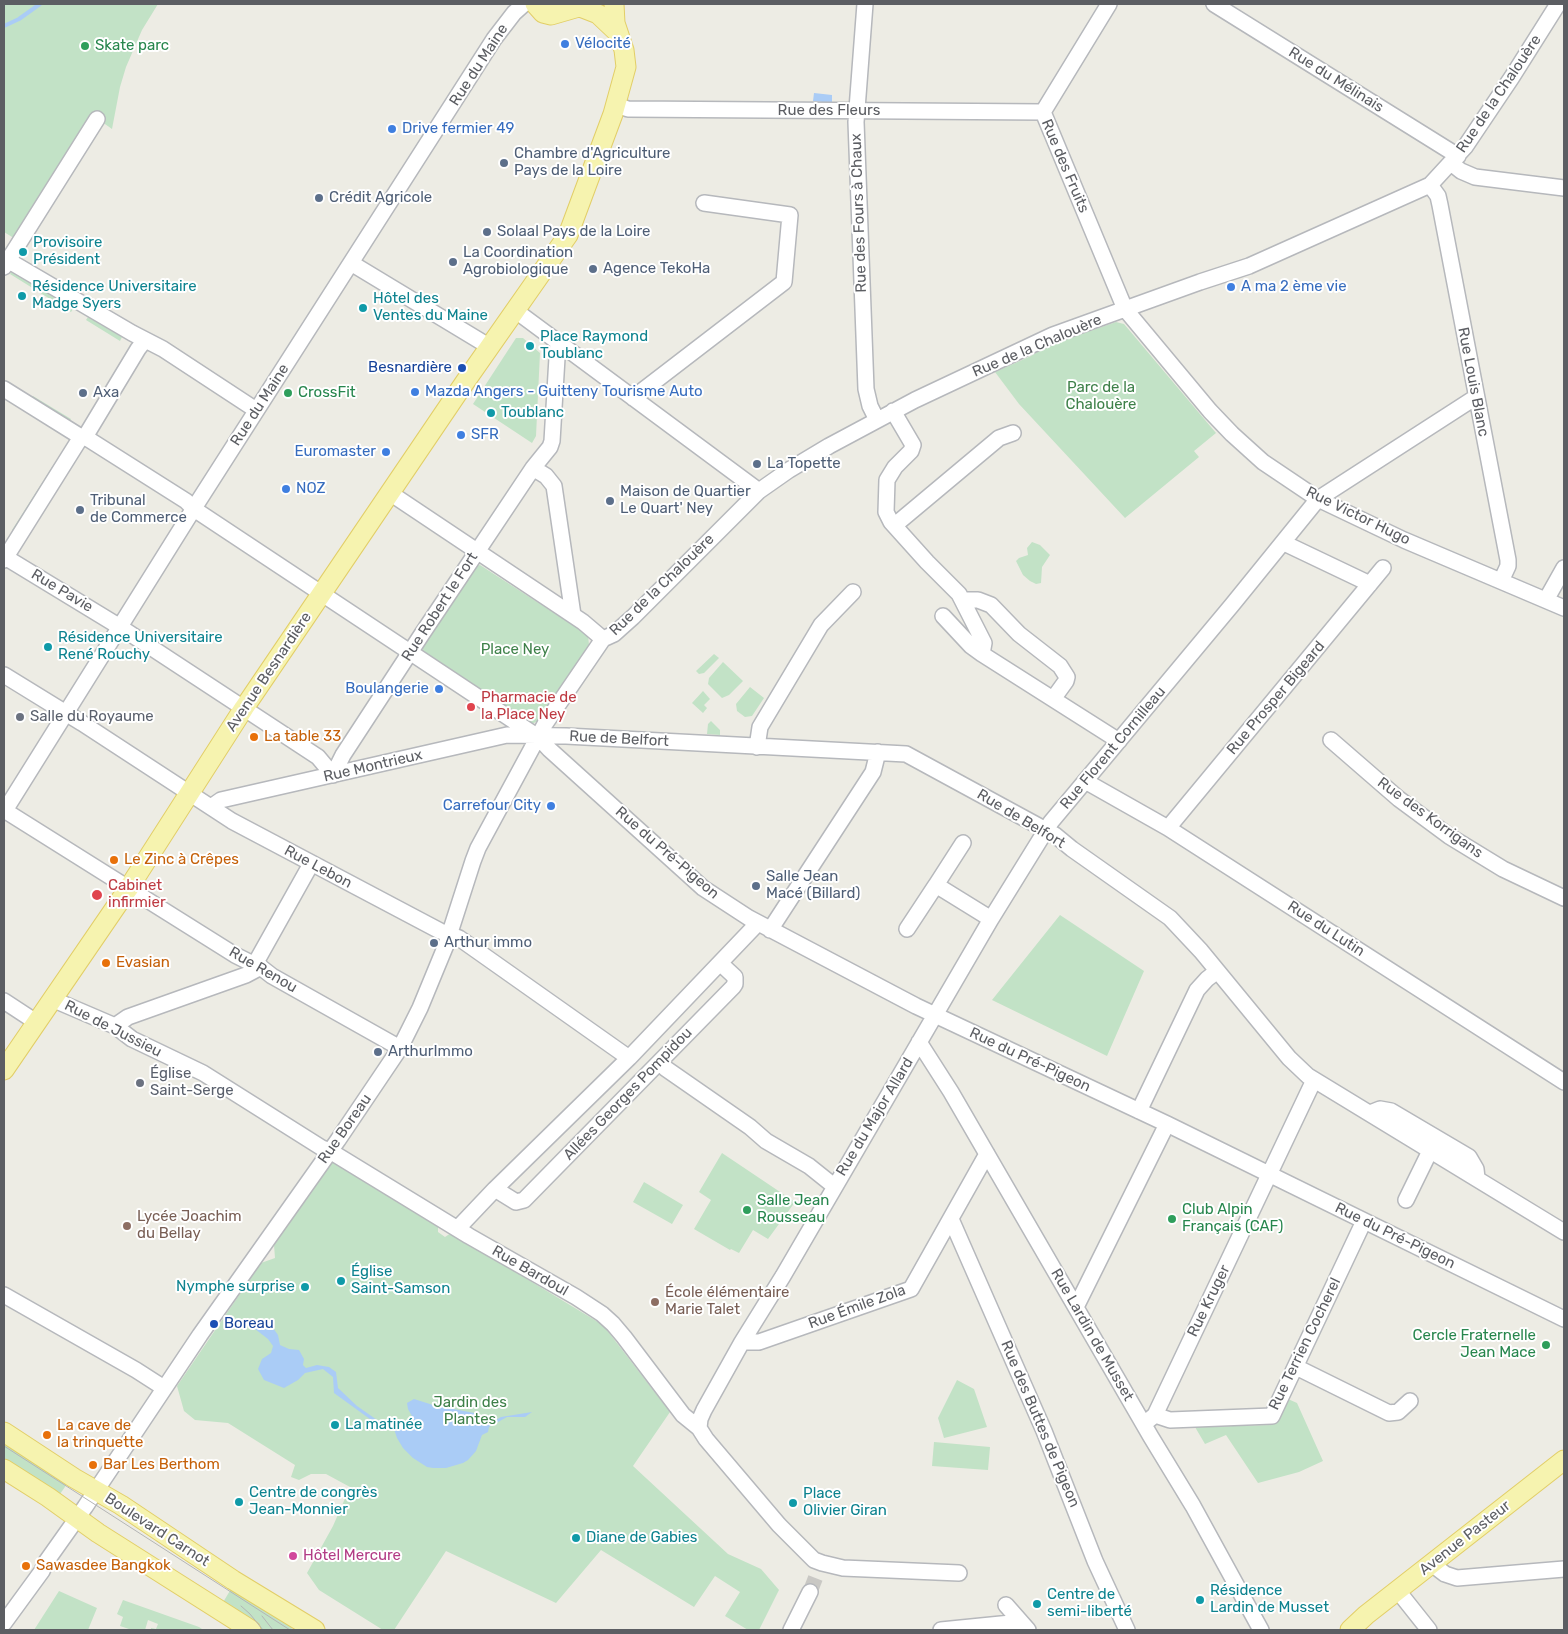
<!DOCTYPE html>
<html>
<head>
<meta charset="utf-8">
<style>
  body { margin:0 }
  #map { position:relative; width:1568px; height:1634px; overflow:hidden; background:#edece4; font-family:Rubik,sans-serif }
  canvas { display:block }
  .frame { position:absolute; inset:0; border:5px solid #5c5e63; pointer-events:none }
</style>
</head>
<body>
<div id="map">
<canvas width="1568" height="1634"></canvas>
<div class="frame"></div>
</div>
<script>
const c = document.querySelector('canvas').getContext('2d');
c.lineJoin = 'round';
function paint(path, color) { c.fillStyle = color; c.fill(path, 'evenodd'); }
const poly = rows => new Path2D(rows.map(r => 'M' + r).join(''));
function stroke(path, color, width, dash) { c.strokeStyle = color; c.lineWidth = width; c.lineCap = dash ? 'butt' : 'round'; c.setLineDash(dash || []); c.stroke(path); }
function drawText(font, color, halo, rows, align = 'center') {
  c.font = font + ' Rubik,sans-serif'; c.lineWidth = 4; c.setLineDash([]); c.textBaseline = 'middle'; c.strokeStyle = halo; c.fillStyle = color; for (const [text, x, y, turn = 0] of rows) {
    c.save(); c.translate(x, y); c.rotate((+turn || 0) * Math.PI / 180); c.textAlign = isNaN(turn) ? turn : align; if (halo) c.strokeText(text, 0, 0); c.fillText(text, 0, 0); c.restore();
  }
}
const green = poly([
  [4,4,158,4,142,30,126,67,120,87,112,129,95,117,17,240,4,232],
  [12,271,73,309,71,312,10,274],
  [88,317,122,337,120,341,86,320],
  [1116,322,1124,324,1216,433,1194,451,1199,457,1125,518,1019,404,995,372,1031,356,1037,352,1037,350,1044,346,1045,348,1064,340],
  [516,338,523,338,540,353,536,436,532,443,473,404],
  [33,396,71,419,69,423,30,399],
  [54,464,57,466,15,532,12,530],
  [1032,542,1040,545,1050,555,1042,567,1041,583,1036,584,1030,581,1023,575,1016,561,1019,558,1028,555,1027,548],
  [480,565,588,635,589,645,540,719,534,723,531,723,423,654,423,645,476,566],
  [714,654,719,658,704,673,699,674,696,671],
  [723,662,743,681,729,695,722,698,708,684,709,678],
  [750,687,764,698,752,716,745,717,737,711,736,704],
  [703,691,710,699,704,705,707,708,703,713,692,703],
  [711,721,720,730,720,735,707,734,708,724],
  [1060,915,1144,971,1107,1056,992,1000],
  [722,1153,795,1202,768,1239,753,1230,739,1253,731,1249,730,1250,694,1229,711,1200,699,1192],
  [332,1161,438,1225,438,1232,445,1237,451,1233,603,1325,670,1412,633,1466,728,1554,761,1569,779,1590,759,1630,748,1630,725,1616,740,1592,715,1576,694,1607,601,1550,556,1603,446,1551,394,1630,383,1630,319,1590,307,1573,333,1526,350,1487,326,1474,311,1474,299,1480,291,1477,295,1465,228,1423,195,1420,184,1411,177,1386,261,1263,275,1258,274,1245],
  [644,1182,683,1205,672,1224,633,1202],
  [957,1380,974,1389,987,1427,944,1438,938,1418],
  [1288,1399,1297,1403,1323,1461,1299,1472,1258,1483,1226,1435,1205,1444,1195,1427,1271,1425,1279,1419],
  [4,1440,67,1484,60,1494,59,1493,57,1495,4,1461],
  [934,1442,990,1447,988,1470,932,1466],
  [231,1589,296,1622,291,1627,292,1628,291,1630,263,1630,222,1604],
  [59,1591,97,1608,88,1630,34,1630],
  [123,1600,199,1627,202,1629,201,1630,151,1630,151,1628,156,1629,158,1624,148,1620,145,1630,132,1630,120,1626,123,1617,117,1614]
]);
const water = poly([
  [814,93,832,95,832,103,813,101],
  [261,1324,267,1324,273,1328,278,1335,280,1345,289,1349,299,1350,304,1359,303,1365,306,1368,317,1365,329,1367,336,1372,338,1388,357,1406,377,1420,394,1421,404,1425,412,1424,414,1422,413,1418,408,1409,407,1403,414,1399,433,1405,474,1413,476,1424,482,1424,488,1422,489,1424,501,1417,532,1412,525,1417,507,1417,489,1427,488,1432,482,1435,476,1451,468,1460,463,1463,446,1468,433,1468,427,1467,413,1458,403,1448,397,1438,393,1426,374,1422,334,1393,333,1377,323,1369,305,1373,298,1380,284,1388,264,1380,258,1369,262,1359,271,1353,273,1346,268,1339,255,1329]
]);
const stream = poly([
  [4,26,19,19,40,4]
]);
const minorTunnel = poly([
  [810,1592,817,1574]
]);
const minor = poly([
  [865,4,856,122,866,389,870,406,877,420],
  [1214,4,1458,156],
  [616,105,628,109,1043,112],
  [1043,112,1125,309,1210,411,1232,434,1263,462,1318,499,1404,540,1564,608],
  [1043,112,1109,4],
  [1451,163,1461,171,1475,177,1564,188],
  [1430,185,1438,196,1440,205,1508,560,1508,566,1501,581],
  [4,258,132,333,163,349,256,410],
  [351,263,490,347],
  [4,267,97,119],
  [516,311,759,491],
  [4,389,81,437,85,437,186,501,194,509,538,737,549,749,703,888,749,918,916,1006,1167,1124,1564,1319],
  [633,398,784,282,790,215,704,203],
  [893,411,913,445,911,451,895,467,887,480,886,512,891,522,927,562,959,594,984,643,982,654],
  [85,437,138,349,145,340],
  [533,468,546,476,554,486,573,615],
  [390,493,583,622,603,639],
  [895,525,999,438,1013,433],
  [1284,543,1370,584],
  [5,557,120,627,318,757,333,775,343,755,422,634,533,468,550,447,552,441,558,341],
  [4,560,81,437],
  [963,600,978,600,991,605,1019,634,1060,666,1067,677,1066,681,1053,699],
  [1546,600,1564,568],
  [943,616,971,646,982,654,1119,741],
  [4,675,82,723,232,821,440,931,459,938,629,1058],
  [1331,740,1399,799,1449,836,1503,869,1564,898],
  [757,747,760,727,821,625,853,592],
  [1085,781,1168,828,1564,1082],
  [211,807,221,800,507,735,566,736,906,754,1055,835,1072,849,1170,918,1201,951,1289,1058,1308,1076,1564,1232],
  [4,810,235,955,263,969,272,976,400,1048],
  [4,812,196,505,494,39,514,13,524,4],
  [1168,828,1383,568],
  [936,885,963,843],
  [907,929,936,885,991,919],
  [770,930,873,772,878,752],
  [255,964,311,864],
  [52,999,115,1026,132,1039,203,1073,322,1148,330,1151,469,1236,576,1297,602,1314,613,1324,624,1337,683,1415,699,1428,706,1439,779,1525,814,1560,822,1563,843,1568,959,1573],
  [4,1001,36,1022],
  [115,1026,128,1017,246,975,261,967],
  [919,1042,951,1092,1151,1437,1193,1506,1261,1630],
  [665,1068,750,1127,766,1141,809,1166,834,1186],
  [1139,1111,1197,990,1207,979,1216,972],
  [1370,1113,1380,1109,1391,1111,1469,1157,1476,1169,1477,1178],
  [495,1189,516,1202,524,1200,733,987,735,984,735,977,720,963],
  [1406,1200,1430,1151],
  [951,1219,1044,1431,1095,1561,1127,1630],
  [458,1228,495,1189,629,1058,758,923],
  [4,1295,136,1370,164,1388],
  [1076,1307,1167,1124],
  [742,1342,759,1342,911,1289,987,1154],
  [1296,1367,1389,1413,1398,1412,1410,1401],
  [1155,1415,1170,1420,1272,1416,1364,1221],
  [1144,1424,1155,1415,1314,1080],
  [699,1428,700,1419,704,1410,742,1342,783,1276,991,919,1051,822,1232,605,1318,499,1476,397],
  [1432,1564,1445,1574,1457,1578,1564,1569],
  [1398,1591,1429,1630],
  [1006,1605,1028,1630],
  [4,1623,42,1571,46,1562,85,1507,200,1335,338,1140,400,1048,420,1008,446,945,473,861,478,848,545,724,603,639,614,634,633,617,759,491,789,470,829,446,915,400,1053,335,1200,282,1249,266,1430,185,1465,147,1512,77,1558,4],
  [791,1630,810,1592],
  [941,1630,1021,1622]
]);
const major = poly([
  [535,4,543,13,551,15,589,4],
  [580,7,598,14,617,32],
  [4,1070,128,889,244,708,465,382,568,235,613,114,626,67,624,50,615,23,614,4],
  [4,1432,74,1478,121,1505,233,1580,315,1630],
  [4,1469,48,1497,98,1533,251,1630],
  [1350,1630,1366,1615,1564,1460]
]);
const tram = poly([
  [4,1446,290,1630],
  [241,1606,250,1614,263,1630],
  [262,1616,273,1630]
]);
const markers = [
  [565,44,5,"#3f7fe0"],
  [85,46,5,"#2e9e5b"],
  [392,129,5,"#3f7fe0"],
  [504,163,5,"#5c6f8a"],
  [319,198,5,"#5c6f8a"],
  [487,232,5,"#5c6f8a"],
  [23,252,5,"#0f9aa8"],
  [453,262,5,"#5c6f8a"],
  [593,269,5,"#5c6f8a"],
  [1231,287,5,"#3f7fe0"],
  [22,296,5,"#0f9aa8"],
  [363,308,5,"#0f9aa8"],
  [530,346,5,"#0f9aa8"],
  [462,368,5,"#1a4fb4"],
  [415,392,5,"#3f7fe0"],
  [83,393,5,"#5c6f8a"],
  [288,393,5,"#2e9e5b"],
  [491,413,5,"#0f9aa8"],
  [461,435,5,"#3f7fe0"],
  [386,452,5,"#3f7fe0"],
  [757,464,5,"#5c6f8a"],
  [286,489,5,"#3f7fe0"],
  [610,501,5,"#5c6f8a"],
  [80,510,5,"#5c6f8a"],
  [48,647,5,"#0f9aa8"],
  [439,689,5,"#3f7fe0"],
  [471,707,5,"#e0444e"],
  [20,717,5,"#6b7280"],
  [254,737,5,"#e8710a"],
  [551,806,5,"#3f7fe0"],
  [114,860,5,"#e8710a"],
  [756,886,5,"#5c6f8a"],
  [97,895,6,"#e0444e"],
  [434,943,5,"#5c6f8a"],
  [106,963,5,"#e8710a"],
  [378,1052,5,"#5c6f8a"],
  [140,1083,5,"#6b7280"],
  [747,1210,5,"#2e9e5b"],
  [1172,1219,5,"#2e9e5b"],
  [127,1226,5,"#8d6e63"],
  [341,1281,5,"#0f9aa8"],
  [305,1287,5,"#0f9aa8"],
  [655,1302,5,"#8d6e63"],
  [214,1324,5,"#1a4fb4"],
  [1546,1345,5,"#2e9e5b"],
  [335,1425,5,"#0f9aa8"],
  [47,1435,5,"#e8710a"],
  [93,1465,5,"#e8710a"],
  [239,1502,5,"#0f9aa8"],
  [793,1503,5,"#0f9aa8"],
  [576,1538,5,"#0f9aa8"],
  [293,1556,5,"#d1479c"],
  [26,1566,5,"#e8710a"],
  [1200,1600,5,"#0f9aa8"],
  [1037,1604,5,"#0f9aa8"]
];
const shopNames = [
  ["Vélocité",575,44],
  ["Drive fermier 49",402,129],
  ["A ma 2 ème vie",1241,287],
  ["Mazda Angers - Guitteny Tourisme Auto",425,392],
  ["SFR",471,435],
  ["Euromaster",376,452,"right"],
  ["NOZ",296,489],
  ["Boulangerie",429,689,"right"],
  ["Carrefour City",541,806,"right"]
];
const leisureNames = [
  ["Skate parc",95,46],
  ["CrossFit",298,393],
  ["Salle Jean",757,1201],
  ["Rousseau",757,1218],
  ["Club Alpin",1182,1210],
  ["Français (CAF)",1182,1227],
  ["Cercle Fraternelle",1536,1336,"right"],
  ["Jean Mace",1536,1353,"right"]
];
const streetNames = [
  ["Rue du Maine",479,65,-57],
  ["Rue du Mélinais",1336,80,32],
  ["Rue de la Chalouère",1499,94,-56],
  ["Rue des Fleurs",829,111],
  ["Rue des Fruits",1065,166,67],
  ["Rue des Fours à Chaux",859,213,-92],
  ["Rue de la Chalouère",1037,346,-23],
  ["Rue Louis Blanc",1473,382,79],
  ["Rue du Maine",260,405,-57],
  ["Rue Victor Hugo",1358,516,26],
  ["Rue de la Chalouère",662,585,-44],
  ["Rue Pavie",62,591,31],
  ["Rue Robert le Fort",440,607,-57],
  ["Avenue Besnardière",269,672,-56],
  ["Rue Prosper Bigeard",1276,698,-50],
  ["Rue de Belfort",619,739,3],
  ["Rue Florent Cornilleau",1113,748,-50],
  ["Rue Montrieux",373,766,-13],
  ["Rue des Korrigans",1430,818,36],
  ["Rue de Belfort",1021,819,31],
  ["Rue du Pré-Pigeon",667,853,41],
  ["Rue Lebon",318,867,28],
  ["Rue du Lutin",1326,929,33],
  ["Rue Renou",263,970,30],
  ["Rue de Jussieu",113,1029,27],
  ["Rue du Pré-Pigeon",1030,1060,25],
  ["Allées Georges Pompidou",628,1094,-46],
  ["Rue du Major Allard",875,1117,-59],
  ["Rue Boreau",345,1129,-55],
  ["Rue du Pré-Pigeon",1395,1236,26],
  ["Rue Bardoul",530,1271,30],
  ["Rue Kruger",1209,1301,-64],
  ["Rue Émile Zola",857,1307,-20],
  ["Rue Lardin de Musset",1092,1335,60],
  ["Rue Terrien Cocherel",1305,1344,-64],
  ["Rue des Buttes de Pigeon",1040,1424,67],
  ["Boulevard Carnot",157,1530,33],
  ["Avenue Pasteur",1465,1538,-38]
];
const serviceNames = [
  ["Chambre d'Agriculture",514,154],
  ["Pays de la Loire",514,171],
  ["Crédit Agricole",329,198],
  ["Solaal Pays de la Loire",497,232],
  ["La Coordination",463,253],
  ["Agrobiologique",463,270],
  ["Agence TekoHa",603,269],
  ["Axa",93,393],
  ["La Topette",767,464],
  ["Maison de Quartier",620,492],
  ["Le Quart' Ney",620,509],
  ["Tribunal",90,501],
  ["de Commerce",90,518],
  ["Salle Jean",766,877],
  ["Macé (Billard)",766,894],
  ["Arthur immo",444,943],
  ["ArthurImmo",388,1052]
];
const cultureNames = [
  ["Provisoire",33,243],
  ["Président",33,260],
  ["Résidence Universitaire",32,287],
  ["Madge Syers",32,304],
  ["Hôtel des",373,299],
  ["Ventes du Maine",373,316],
  ["Place Raymond",540,337],
  ["Toublanc",540,354],
  ["Toublanc",501,413],
  ["Résidence Universitaire",58,638],
  ["René Rouchy",58,655],
  ["Église",351,1272],
  ["Saint-Samson",351,1289],
  ["Nymphe surprise",295,1287,"right"],
  ["La matinée",345,1425],
  ["Centre de congrès",249,1493],
  ["Jean-Monnier",249,1510],
  ["Place",803,1494],
  ["Olivier Giran",803,1511],
  ["Diane de Gabies",586,1538],
  ["Résidence",1210,1591],
  ["Lardin de Musset",1210,1608],
  ["Centre de",1047,1595],
  ["semi-liberté",1047,1612]
];
const transitNames = [
  ["Besnardière",452,368],
  ["Boreau",224,1324,"left"]
];
const parkNames = [
  ["Parc de la",1101,388],
  ["Chalouère",1101,405],
  ["Place Ney",515,650],
  ["Jardin des",470,1403],
  ["Plantes",470,1420]
];
const healthNames = [
  ["Pharmacie de",481,698],
  ["la Place Ney",481,715],
  ["Cabinet",108,886],
  ["infirmier",108,903]
];
const worshipNames = [
  ["Salle du Royaume",30,717],
  ["Église",150,1074],
  ["Saint-Serge",150,1091]
];
const foodNames = [
  ["La table 33",264,737],
  ["Le Zinc à Crêpes",124,860],
  ["Evasian",116,963],
  ["La cave de",57,1426],
  ["la trinquette",57,1443],
  ["Bar Les Berthom",103,1465],
  ["Sawasdee Bangkok",36,1566]
];
const educationNames = [
  ["Lycée Joachim",137,1217],
  ["du Bellay",137,1234],
  ["École élémentaire",665,1293],
  ["Marie Talet",665,1310]
];
const hotelNames = [
  ["Hôtel Mercure",303,1556]
];
paint(green, '#c2e2c6');
paint(water, '#aaccf6');
stroke(stream, '#aaccf6', 4);
stroke(minorTunnel, '#c9c8c4', 15, [15, 8]);
stroke(minor, '#b6b8bc', 18);
stroke(major, '#e2ce67', 21);
stroke(minor, '#fff', 15);
stroke(major, '#f6f3af', 19);
stroke(tram, '#b4b5b5', 1);
for (const [x, y, r, color] of markers) { const dot = new Path2D(); dot.arc(x, y, r, 0, 2 * Math.PI); c.fillStyle = color; c.fill(dot); stroke(dot, '#fff', 2); }
drawText('15px', '#366cbe', '#fff', shopNames, 'left');
drawText('15px', '#27864d', '#fff', leisureNames, 'left');
drawText('15px', '#5c5e63', '#fff', streetNames);
drawText('15px', '#4e5e75', '#fff', serviceNames, 'left');
drawText('15px', '#0d838f', '#fff', cultureNames, 'left');
drawText('15px', '#164399', '#fff', transitNames, 'right');
drawText('15px', '#3e8049', '#fff', parkNames);
drawText('15px', '#be3a42', '#fff', healthNames, 'left');
drawText('15px', '#5b616d', '#fff', worshipNames, 'left');
drawText('15px', '#c56008', '#fff', foodNames, 'left');
drawText('15px', '#785e54', '#fff', educationNames, 'left');
drawText('15px', '#b23c85', '#fff', hotelNames, 'left');
</script>
</body>
</html>
